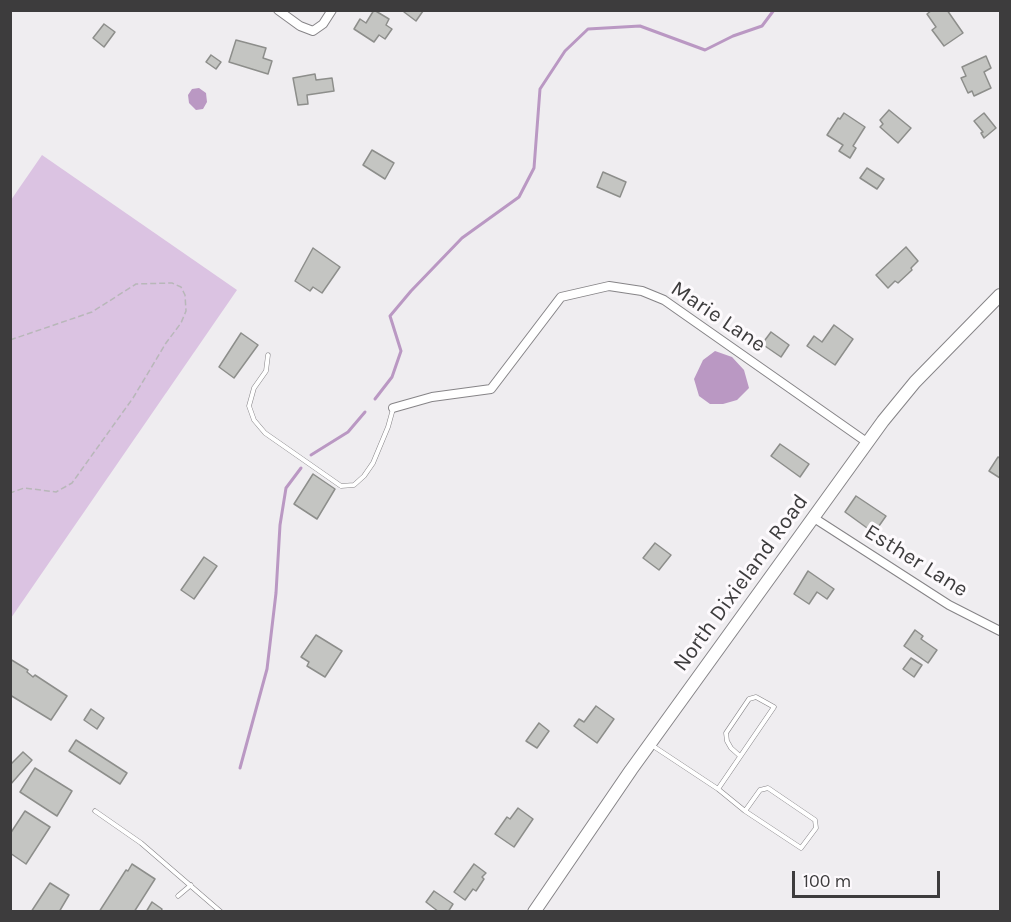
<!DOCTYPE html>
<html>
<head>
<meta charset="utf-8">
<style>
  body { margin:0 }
  #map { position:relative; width:1011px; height:922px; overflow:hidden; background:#efedf0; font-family:Karla,sans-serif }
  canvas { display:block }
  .frame { position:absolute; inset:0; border:12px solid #3d3c3d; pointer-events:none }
  .scale { position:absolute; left:792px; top:871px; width:148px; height:27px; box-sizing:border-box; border:3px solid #3d3c3d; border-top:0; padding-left:8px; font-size:18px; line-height:21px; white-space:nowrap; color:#3d3c3d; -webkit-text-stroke:4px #fdfafd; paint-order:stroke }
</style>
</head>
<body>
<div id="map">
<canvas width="1011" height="922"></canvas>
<div class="frame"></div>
<div class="scale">100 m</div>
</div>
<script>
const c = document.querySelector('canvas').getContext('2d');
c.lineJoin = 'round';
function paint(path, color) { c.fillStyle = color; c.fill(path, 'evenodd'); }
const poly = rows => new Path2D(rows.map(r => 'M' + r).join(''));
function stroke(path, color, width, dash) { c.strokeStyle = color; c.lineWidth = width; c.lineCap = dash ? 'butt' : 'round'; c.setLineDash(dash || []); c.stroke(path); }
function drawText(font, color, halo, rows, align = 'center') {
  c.font = font + ' Karla,sans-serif'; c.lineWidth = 6; c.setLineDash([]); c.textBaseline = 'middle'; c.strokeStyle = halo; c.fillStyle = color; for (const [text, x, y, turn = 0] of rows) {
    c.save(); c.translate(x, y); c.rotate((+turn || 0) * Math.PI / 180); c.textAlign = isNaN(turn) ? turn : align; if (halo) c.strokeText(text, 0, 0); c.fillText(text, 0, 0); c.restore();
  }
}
const green = poly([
  [42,155,237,290,11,618,11,200]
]);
const water = poly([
  [199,88,206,93,207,102,203,109,196,110,189,103,188,95,192,89],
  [715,351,732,357,744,370,749,388,737,400,723,404,710,404,699,396,694,379,703,360]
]);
const stream = poly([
  [375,399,392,377,401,351,390,316,411,291,462,238,519,197,534,168,540,89,565,51,588,29,640,26,705,50,733,36,762,26,774,10],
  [311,455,348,432,365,412],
  [240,768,267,669,276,593,280,525,286,488,301,468]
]);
const building = poly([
  [374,10,389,19,386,25,392,29,385,39,379,35,374,42,354,29,360,19,366,23,374,10],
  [405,10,422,10,423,11,416,21,404,12,405,10],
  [932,10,947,10,963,33,944,46,932,30,936,27,927,14,932,10],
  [104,24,115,32,104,47,93,38,104,24],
  [236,40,266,48,263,58,272,61,268,74,229,62,236,40],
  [211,55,221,62,216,69,206,62,211,55],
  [986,56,991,68,984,72,991,88,974,96,972,91,968,93,961,78,966,76,962,67,986,56],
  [315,74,316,80,332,78,334,91,307,95,308,104,298,105,293,78,315,74],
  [889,110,911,128,898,143,880,127,883,124,880,120,889,110],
  [844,113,865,127,853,146,856,148,850,158,839,151,843,145,827,135,838,118,840,119,844,113],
  [984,113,996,128,984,138,981,133,983,132,974,121,984,113],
  [372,150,394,163,385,179,363,165,372,150],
  [867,168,884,179,877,189,860,178,867,168],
  [603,172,626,182,620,197,597,187,603,172],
  [906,247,918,261,911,268,912,270,898,283,895,281,888,288,876,275,906,247],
  [313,248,340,267,322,293,313,287,310,291,295,281,313,248],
  [834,325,853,339,835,365,807,346,814,336,822,342,834,325],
  [771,332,789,345,781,357,762,344,771,332],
  [241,333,258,345,234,378,219,367,241,333],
  [780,444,809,464,800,477,771,456,780,444],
  [998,457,1000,458,1000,478,989,471,998,457],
  [313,474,335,489,317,519,294,504,313,474],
  [856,496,886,516,874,533,845,512,856,496],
  [655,543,671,555,659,570,643,558,655,543],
  [204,557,217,566,194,599,181,590,204,557],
  [808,571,834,589,827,599,817,592,809,604,794,594,808,571],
  [915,630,923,636,921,639,937,650,928,663,904,646,915,630],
  [316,635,342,651,325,677,307,666,309,662,301,657,316,635],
  [911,658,922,665,914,677,903,669,911,658],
  [10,659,28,670,27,672,33,677,35,675,67,696,51,720,10,695,10,659],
  [596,706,614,719,597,743,574,726,579,719,584,722,596,706],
  [91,709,104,718,97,729,84,720,91,709],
  [539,723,549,731,537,748,526,741,539,723],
  [76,740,127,773,120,784,69,751,76,740],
  [23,752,32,760,10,785,10,765,23,752],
  [35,768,72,791,57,816,20,792,35,768],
  [518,808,533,819,514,847,495,834,507,817,510,819,518,808],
  [25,811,50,827,26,864,10,853,10,834,25,811],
  [132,864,155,879,134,912,99,912,126,870,128,871,132,864],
  [474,864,486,873,482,877,484,879,476,891,473,889,465,900,454,892,474,864],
  [50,883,69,895,59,912,31,912,50,883],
  [434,891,453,904,448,912,439,912,426,902,434,891],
  [152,902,162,909,161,912,146,912,152,902]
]);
const path = poly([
  [10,340,92,312,136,284,172,283,181,287,185,295,186,311,181,323,166,343,133,398,72,483,56,492,24,488,10,493]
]);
const lane = poly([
  [268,355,266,371,254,388,249,406,254,420,265,433,341,486,354,485,364,476,373,463,388,427,393,409],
  [653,746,718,789,745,811,801,848,816,828,815,820,768,788,760,790,745,811],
  [718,789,774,707,756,697,749,699,726,733,727,741,731,748,740,756],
  [95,811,141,843,221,912],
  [178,896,191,885]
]);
const street = poly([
  [278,10,300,26,313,31,323,24,332,10],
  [393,408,432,397,491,389,561,297,609,286,642,291,664,300,868,443],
  [814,518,949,605,1000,631]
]);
const secondary = poly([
  [534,912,631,770,883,421,915,382,1000,295]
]);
const streetNames = [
  ["Marie Lane",718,317,34],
  ["Esther Lane",916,561,32],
  ["North Dixieland Road",741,583,-54]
];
paint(green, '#dbc3e2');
paint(water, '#ba98c3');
stroke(stream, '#ba98c3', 3);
paint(building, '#c4c5c2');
stroke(building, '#8d8e8b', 1.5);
stroke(lane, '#868487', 5);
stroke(street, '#868487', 10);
stroke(secondary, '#868487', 14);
stroke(path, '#b8b7b9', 1.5, [6, 3]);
stroke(lane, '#fff', 4);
stroke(street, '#fff', 8);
stroke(secondary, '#fff', 12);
drawText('22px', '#3d3c3d', '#fdfafd', streetNames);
</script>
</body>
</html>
